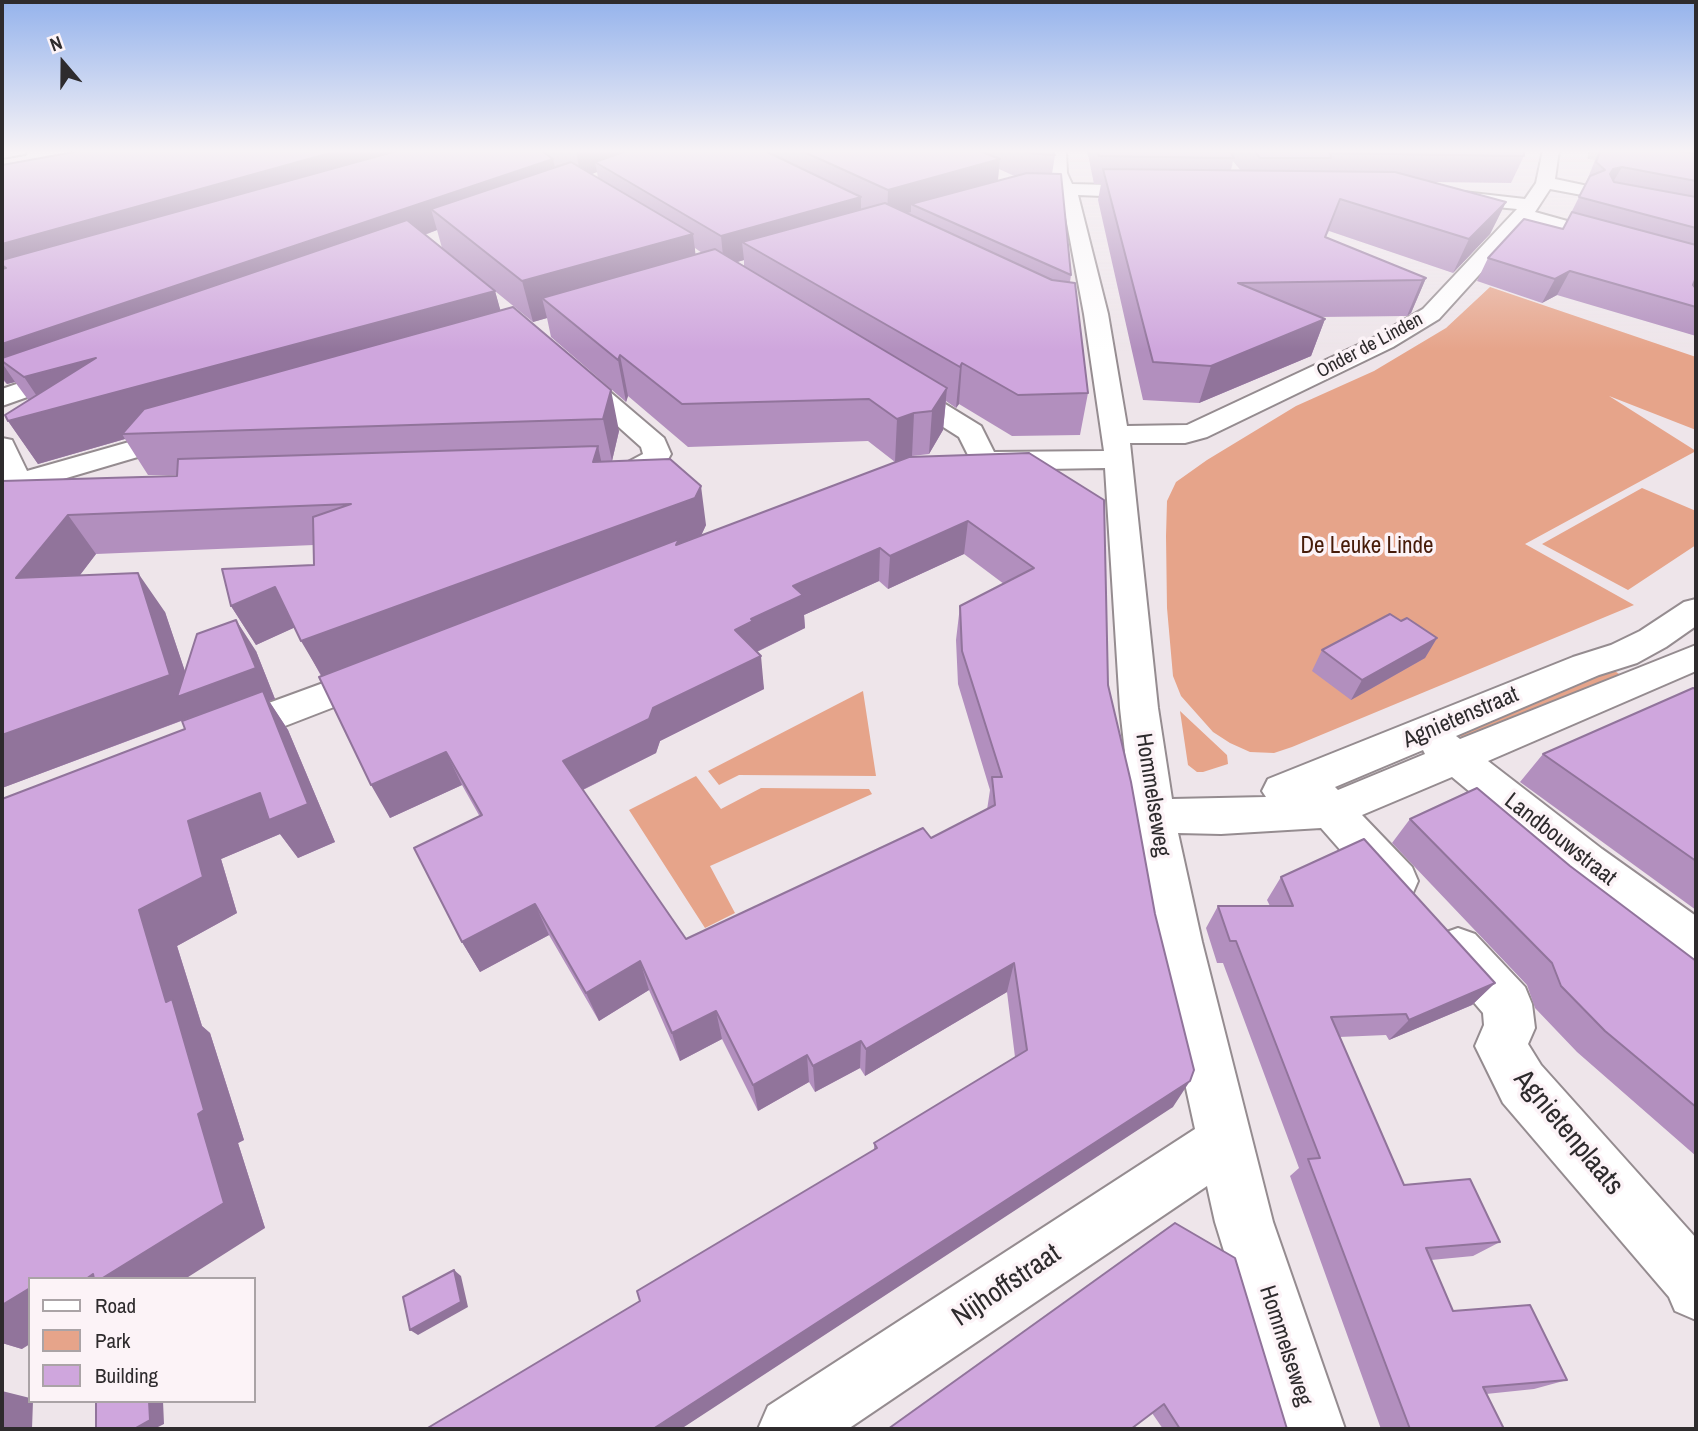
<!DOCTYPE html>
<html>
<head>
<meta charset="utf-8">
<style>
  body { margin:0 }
  #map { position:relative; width:1698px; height:1431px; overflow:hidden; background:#eee5ea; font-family:"Archivo Narrow",sans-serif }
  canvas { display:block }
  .frame { position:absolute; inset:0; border:4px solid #2e2b2d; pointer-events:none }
  .legend { position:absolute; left:28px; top:1277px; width:228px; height:126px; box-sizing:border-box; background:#fcf3f7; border:2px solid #aaa3a6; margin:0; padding:9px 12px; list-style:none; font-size:21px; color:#2e2b2d }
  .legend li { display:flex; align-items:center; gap:14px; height:35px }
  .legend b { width:35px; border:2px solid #aaa3a6 }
  .north { position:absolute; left:28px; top:28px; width:70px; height:70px; -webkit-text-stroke:5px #fcf3f7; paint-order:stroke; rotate:340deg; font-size:19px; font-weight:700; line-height:28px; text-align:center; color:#2e2b2d }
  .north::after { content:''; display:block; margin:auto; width:24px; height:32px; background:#2e2b2d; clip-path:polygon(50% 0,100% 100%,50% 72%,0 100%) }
</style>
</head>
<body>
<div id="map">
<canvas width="1698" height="1431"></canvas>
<div class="frame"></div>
<ul class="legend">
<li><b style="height:9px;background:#fff"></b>Road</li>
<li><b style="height:19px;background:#e6a48a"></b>Park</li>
<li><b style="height:19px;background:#cfa6dd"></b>Building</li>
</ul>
<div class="north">N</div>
</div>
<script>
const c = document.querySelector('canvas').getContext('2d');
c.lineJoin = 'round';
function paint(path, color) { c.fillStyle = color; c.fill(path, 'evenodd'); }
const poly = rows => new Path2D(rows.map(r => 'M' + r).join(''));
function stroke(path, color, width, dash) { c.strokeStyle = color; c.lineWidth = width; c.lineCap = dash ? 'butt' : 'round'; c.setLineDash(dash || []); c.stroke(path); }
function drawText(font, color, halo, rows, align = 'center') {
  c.font = font + ' "Archivo Narrow",sans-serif'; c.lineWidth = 7; c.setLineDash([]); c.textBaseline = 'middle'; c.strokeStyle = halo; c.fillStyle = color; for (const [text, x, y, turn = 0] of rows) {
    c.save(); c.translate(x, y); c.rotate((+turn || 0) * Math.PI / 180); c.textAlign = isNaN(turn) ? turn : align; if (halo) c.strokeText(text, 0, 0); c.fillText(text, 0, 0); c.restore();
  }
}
const green = poly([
  [1490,287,1696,357,1696,430,1609,396,1696,451,1525,544,1634,605,1292,747,1274,753,1250,752,1230,743,1213,732,1181,696,1173,676,1167,608,1166,536,1167,501,1176,482,1207,460,1296,406,1374,371,1446,328],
  [1642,488,1696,511,1696,545,1628,590,1542,544],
  [1606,665,1622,676,1468,743,1453,730],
  [863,691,876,776,739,775,719,785,708,771],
  [1180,711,1227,755,1228,764,1203,772,1197,772,1188,765],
  [696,776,721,809,761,788,869,789,872,794,710,866,735,913,705,928,629,810]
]);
const minorTunnel = poly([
  [1589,150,1612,154]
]);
const minor = poly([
  [2,150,27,150,25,154,2,158,2,150],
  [1050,150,1066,150,1067,173,1072,184,1151,186,1160,192,1151,198,1078,195,1108,314,1127,426,1187,425,1375,337,1423,309,1517,209,1446,202,1439,200,1437,196,1439,192,1446,190,1525,199,1536,183,1543,150,1559,150,1555,179,1588,186,1591,190,1582,195,1550,189,1535,212,1696,257,1696,269,1527,222,1439,319,1393,347,1207,437,1185,443,1130,443,1158,708,1172,799,1266,797,1262,791,1268,779,1573,657,1611,645,1640,631,1684,602,1696,599,1696,626,1666,647,1637,663,1599,675,1456,736,1460,739,1696,645,1696,671,1488,761,1602,849,1696,916,1696,964,1679,958,1570,875,1452,777,1362,815,1412,867,1418,881,1412,895,1396,900,1380,895,1321,828,1221,834,1178,833,1202,942,1273,1222,1345,1429,1279,1429,1215,1222,1207,1186,848,1429,758,1429,768,1406,1195,1129,1154,942,1132,815,1120,708,1105,468,984,470,974,467,959,437,893,395,889,389,893,383,902,381,911,383,981,426,994,452,1104,451,1084,314,1063,202,1059,195,1024,193,1012,197,1003,191,1006,187,1023,183,1054,183,1049,173,1050,150],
  [1423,750,1425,754,1338,790,1335,787,1423,750],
  [69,366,78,369,82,374,78,379,2,406,2,389,69,366],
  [574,366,583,369,664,438,671,454,663,468,634,479,606,482,596,479,591,473,596,467,628,462,643,454,641,447,565,379,561,374,565,369,574,366],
  [182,427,192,429,196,435,192,441,2,497,2,438,12,440,27,471,182,427],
  [378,663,391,667,396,676,391,685,228,748,214,743,208,733,214,723,378,663],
  [1458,928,1475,934,1525,987,1532,1004,1535,1028,1528,1044,1541,1065,1696,1238,1696,1320,1675,1311,1669,1297,1503,1103,1475,1046,1484,1025,1483,1013,1441,964,1434,949,1441,934,1458,928]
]);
const wall = poly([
  [85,150,1052,150,1055,155,1052,174,1071,275,1070,282,1088,393,1080,435,1012,436,959,404,956,408,946,401,943,430,929,454,912,456,895,462,868,441,688,447,628,396,626,402,551,337,547,318,533,322,442,248,437,230,425,235,495,291,500,310,619,431,612,461,601,462,706,525,701,535,1029,453,1108,685,1173,1107,640,1301,874,1150,874,1143,1015,1057,1007,992,865,1076,860,1068,815,1092,809,1082,758,1111,722,1039,680,1061,649,990,599,1021,549,935,480,972,462,942,480,817,462,785,390,818,321,676,295,627,256,645,231,606,314,565,314,545,96,554,80,575,165,612,185,672,256,651,275,699,269,701,288,730,335,842,298,858,280,834,221,859,237,913,177,946,202,1026,210,1033,244,1140,238,1143,265,1228,30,1279,22,1349,2,1343,2,799,185,729,192,717,2,788,2,481,177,476,177,475,148,475,125,439,38,464,8,421,29,401,15,382,7,384,2,379,2,165],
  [999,169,1012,175,1015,176,998,181],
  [597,172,598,178,592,174],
  [695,248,702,253,695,255],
  [744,260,744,267,737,262],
  [964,554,1004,584,960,606,956,640,958,684,990,790,987,810,931,838,686,939,583,790,656,753,660,741,764,689,757,652,805,628,804,615,879,581,888,589],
  [1087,150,1524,150,1524,156,1511,183,1432,182,1506,202,1490,234,1453,273,1329,231,1326,237,1426,278,1411,313,1407,316,1319,317,1325,319,1311,356,1199,403,1143,400,1098,200,1101,184,1094,184],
  [1233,161,1241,171,1231,170],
  [1599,150,1696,150,1696,336,1557,295,1542,303,1477,281,1488,258,1563,229,1586,183],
  [1401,621,1437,638,1425,658,1351,700,1312,671,1322,650],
  [1696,689,1696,910,1520,782,1543,754],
  [1410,819,1570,866,1696,961,1696,1156,1577,1052,1535,1008,1527,985,1392,843],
  [1281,877,1495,983,1472,1005,1389,1040,1386,1035,1339,1037,1404,1185,1500,1242,1473,1256,1431,1260,1453,1311,1567,1380,1534,1389,1486,1394,1504,1429,1381,1429,1290,1176,1299,1168,1223,963,1217,963,1206,928,1218,906,1270,906,1267,900],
  [1175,1223,1287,1429,1163,1429,1152,1413]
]);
const shadedWall = poly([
  [341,150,444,150,2,265,2,244],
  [578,150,659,150,595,162,597,172,581,178,576,151],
  [553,159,559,186,431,209,437,230,34,375,96,358,495,291,506,330,122,434,125,439,38,464,8,421,47,411,24,377,2,361,2,344],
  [1000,159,997,187,911,204,911,212,887,219,888,190],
  [1622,167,1610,187,1599,195,1613,169],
  [861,197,861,226,742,242,744,260,724,266,721,236],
  [1506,202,1490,234,1453,273,1469,239],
  [693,234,698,274,542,298,547,318,533,322,522,281],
  [1570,271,1557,295,1542,303,1555,279],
  [1426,278,1411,313,1407,316,1422,280],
  [1325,319,1311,356,1199,403,1211,366],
  [620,355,628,396,626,402,618,360],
  [2,363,15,382,7,384,2,377],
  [962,363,959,404,956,408,960,367],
  [947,388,943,430,929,454,932,411],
  [611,390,619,431,612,461,603,419],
  [914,413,912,456,895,462,897,419],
  [598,446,606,484,593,462],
  [701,486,706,525,701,536,324,680,301,641],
  [68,515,96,554,48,617,16,578],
  [968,521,964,554,888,589,890,556],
  [880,548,879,581,804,615,805,628,756,652,735,630,751,619,793,586],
  [138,573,165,612,192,692,236,620,256,651,275,699,269,701,288,730,335,842,298,858,280,834,221,859,237,913,177,946,202,1026,210,1033,244,1140,238,1143,265,1228,185,1279,86,1279,198,1114,139,910,188,821,260,793,308,804,200,728,191,717,2,788,2,735],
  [275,587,298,626,256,645,231,606],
  [1437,638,1425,658,1351,700,1362,680],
  [761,656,764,689,660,741,656,753,574,794,563,761,653,708],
  [446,752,462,785,390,818,371,785],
  [535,904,549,935,480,972,462,942],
  [640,961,649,990,599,1021,586,993],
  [1014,963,1007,992,865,1076,866,1049],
  [1495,983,1472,1005,1389,1040,1409,1020],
  [716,1011,722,1039,680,1061,672,1033],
  [861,1041,860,1068,815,1092,813,1066],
  [807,1055,809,1082,758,1111,753,1085],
  [1190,1081,1173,1107,681,1429,653,1429],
  [454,1270,461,1276,468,1307,418,1335,410,1330],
  [30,1288,30,1344,22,1349,2,1343,2,1305],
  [2,1391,30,1398,30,1401,33,1401,32,1429,2,1429],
  [149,1401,163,1401,164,1424,154,1429,134,1429]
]);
const building = poly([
  [85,150,341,150,2,244,2,165,85,150],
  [400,150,540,150,553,159,2,344,2,269,6,268,2,265,2,260,400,150],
  [629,150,763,150,861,197,721,236,595,162,629,150],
  [800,150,977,150,1000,159,888,190,800,150],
  [1023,150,1052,150,1055,155,1030,153,1023,150],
  [1098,150,1229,150,1234,158,1099,156,1098,150],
  [1254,150,1524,150,1524,156,1330,153,1331,158,1260,158,1254,150],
  [1601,150,1672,150,1696,154,1696,181,1622,167,1613,169,1610,174,1614,182,1696,197,1696,228,1579,197,1590,176,1605,170,1596,162,1601,150],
  [571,162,693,234,522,281,431,209,571,162],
  [1103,169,1395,172,1506,202,1469,239,1340,199,1325,237,1426,278,1422,280,1238,283,1325,319,1211,366,1153,362,1103,169],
  [1027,173,1061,174,1071,275,911,204,1027,173],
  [885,203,1052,280,1075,283,1088,393,1018,395,962,363,960,367,742,242,885,203],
  [1572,212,1696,245,1696,277,1693,285,1696,289,1696,307,1570,271,1555,279,1488,258,1524,219,1563,229,1572,212],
  [407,220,495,291,8,421,5,415,96,358,24,377,2,361,2,358,407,220],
  [715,249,947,388,932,411,914,413,897,419,869,399,682,404,620,355,618,360,542,298,715,249],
  [513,307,611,390,603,419,122,434,144,409,513,307],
  [598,446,593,462,670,459,701,486,695,498,301,641,275,587,231,606,222,569,314,565,313,517,351,504,68,515,16,578,138,573,170,675,2,735,2,481,177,476,178,459,598,446],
  [1029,453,1104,500,1108,685,1131,782,1155,914,1194,1070,1190,1081,653,1429,426,1429,640,1301,637,1291,877,1148,874,1143,1027,1050,1014,963,866,1049,861,1041,813,1066,807,1055,753,1085,716,1011,672,1033,640,961,586,993,535,904,462,942,414,848,482,815,446,752,371,785,319,677,679,539,676,545,909,457,1029,453],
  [968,521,1034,568,960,606,962,651,1002,777,992,777,995,805,931,838,923,828,686,939,563,761,649,719,653,708,761,656,735,630,753,621,751,619,803,595,793,586,880,548,890,556,968,521],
  [1390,614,1401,621,1407,618,1437,638,1362,680,1322,650,1390,614],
  [236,620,256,668,177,697,197,634,236,620],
  [1693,688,1696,689,1696,861,1543,754,1693,688],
  [263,691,308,804,269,820,260,793,188,821,203,877,139,910,166,1002,172,999,204,1110,198,1114,224,1203,101,1279,94,1279,93,1274,86,1279,30,1279,30,1288,2,1305,2,799,185,729,182,721,263,691],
  [1477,788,1570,866,1696,961,1696,1107,1605,1031,1561,986,1552,963,1410,819,1477,788],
  [1364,839,1495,983,1409,1020,1406,1014,1331,1017,1404,1185,1470,1179,1500,1242,1426,1248,1453,1311,1530,1305,1567,1380,1483,1387,1504,1429,1410,1429,1308,1159,1320,1158,1236,941,1230,941,1218,906,1293,906,1281,877,1364,839],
  [1175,1223,1235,1258,1287,1429,1180,1429,1164,1404,1131,1429,888,1429,1175,1223],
  [454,1270,461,1302,410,1330,403,1297,454,1270],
  [96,1401,149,1401,150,1420,134,1429,96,1429,96,1401]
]);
const farStreetnames = [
  ["Onder de Linden",1370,346,-28]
];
const parkNames = [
  ["De Leuke Linde",1367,547]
];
const streetNames = [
  ["Agnietenstraat",1461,718,-23],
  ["Hommelseweg",1152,795,81],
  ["Landbouwstraat",1560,840,38],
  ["Hommelseweg",1285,1346,72]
];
const nearStreetnames = [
  ["Agnietenplaats",1568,1133,50],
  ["Nijhoffstraat",1007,1286,-34]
];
paint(green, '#e6a48a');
stroke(minorTunnel, '#c8c0c4', 18, [18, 10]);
stroke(minor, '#958c90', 4);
paint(minor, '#fff');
paint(wall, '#b28fbe');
paint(shadedWall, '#91749b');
paint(building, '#cfa6dd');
stroke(building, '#91749b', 2);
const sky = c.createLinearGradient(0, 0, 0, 351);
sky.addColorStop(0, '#95b3ec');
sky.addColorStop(0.43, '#f7f3f6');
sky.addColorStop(1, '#f7f3f600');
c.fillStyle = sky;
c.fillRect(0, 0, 1698, 351);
drawText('19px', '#2e2b2d', '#fcf3f7', farStreetnames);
drawText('23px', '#471c09', '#fcf3f7', parkNames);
drawText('23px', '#2e2b2d', '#fcf3f7', streetNames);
drawText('28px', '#2e2b2d', '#fcf3f7', nearStreetnames);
</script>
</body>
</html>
